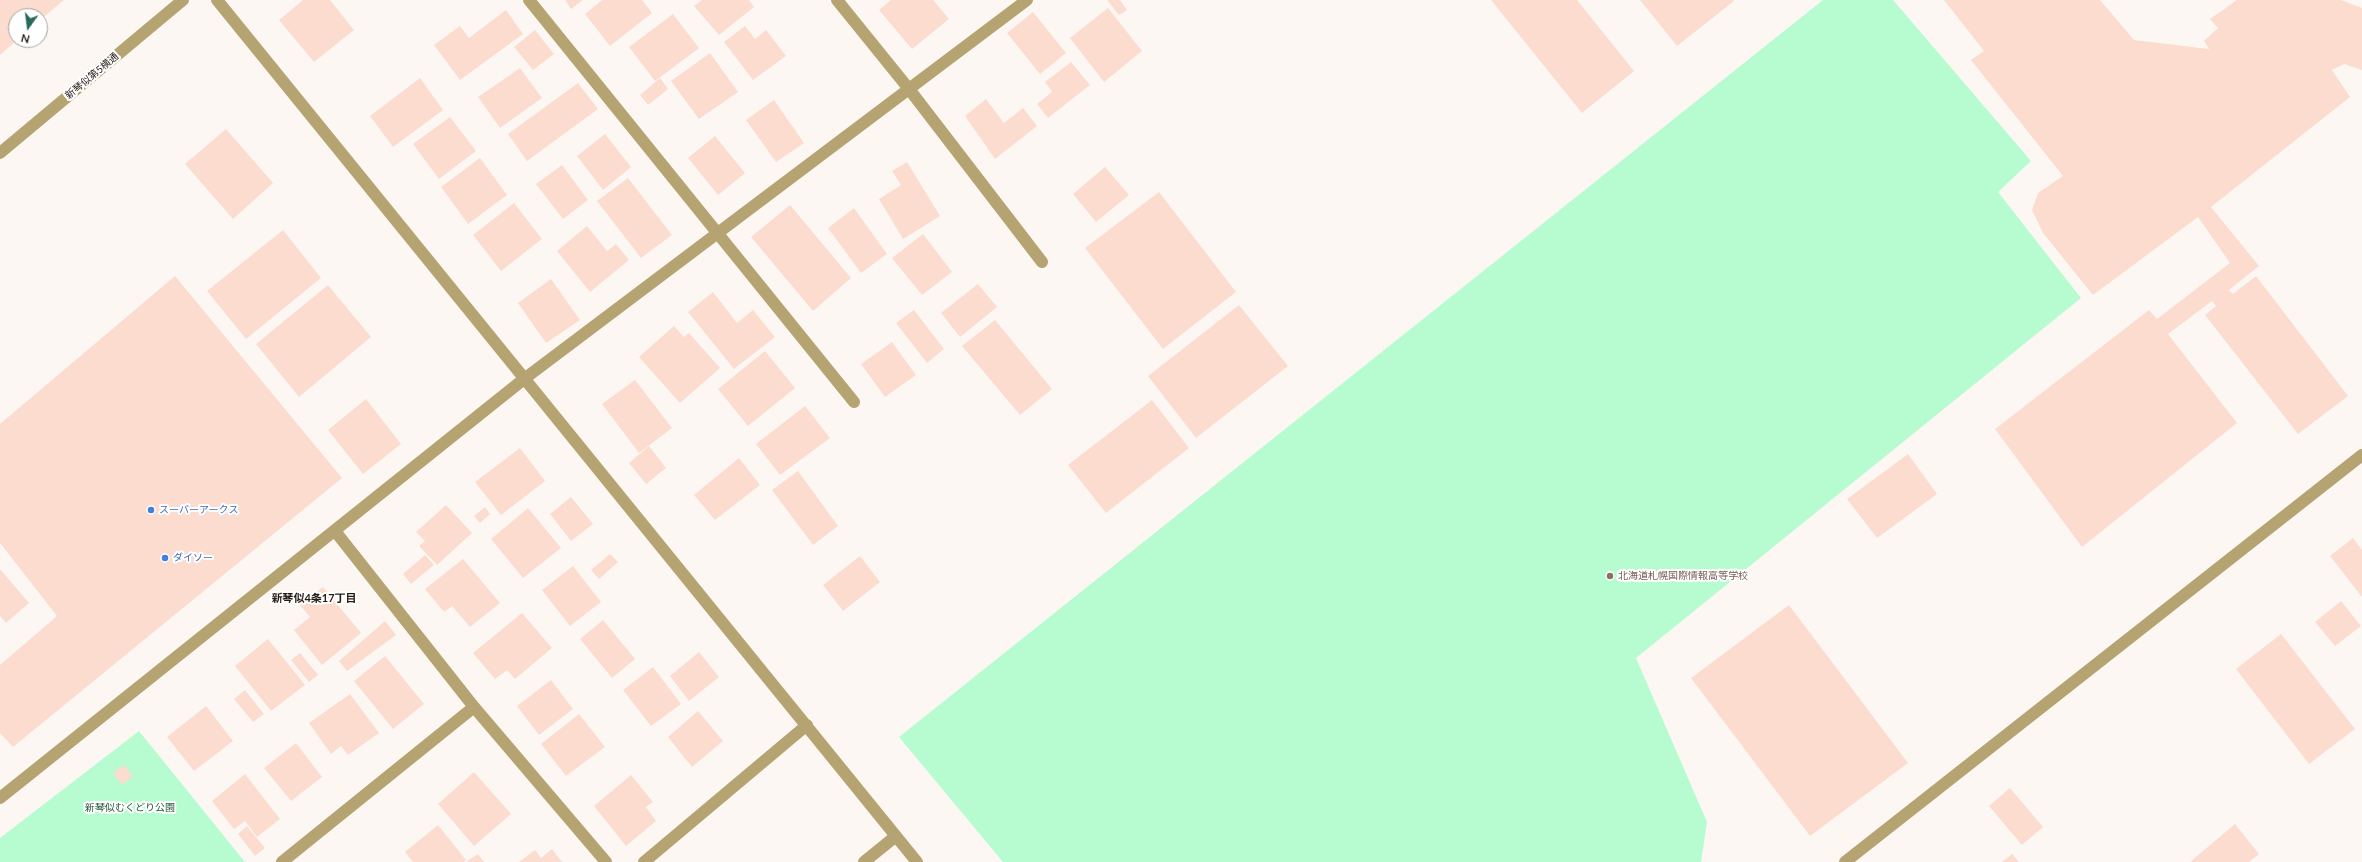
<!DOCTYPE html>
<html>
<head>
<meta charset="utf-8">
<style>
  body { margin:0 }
  #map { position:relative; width:2362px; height:862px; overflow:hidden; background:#fdf7f4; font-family:Lato,sans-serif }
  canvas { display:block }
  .north { position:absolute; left:8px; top:8px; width:40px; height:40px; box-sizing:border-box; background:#fff; border:1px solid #a7a3a1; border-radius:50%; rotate:194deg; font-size:11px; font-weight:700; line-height:16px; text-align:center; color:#241914 }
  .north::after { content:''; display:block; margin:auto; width:14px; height:18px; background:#296a5a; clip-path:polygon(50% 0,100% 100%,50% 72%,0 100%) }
</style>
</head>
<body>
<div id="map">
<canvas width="2362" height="862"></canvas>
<div class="north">N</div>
</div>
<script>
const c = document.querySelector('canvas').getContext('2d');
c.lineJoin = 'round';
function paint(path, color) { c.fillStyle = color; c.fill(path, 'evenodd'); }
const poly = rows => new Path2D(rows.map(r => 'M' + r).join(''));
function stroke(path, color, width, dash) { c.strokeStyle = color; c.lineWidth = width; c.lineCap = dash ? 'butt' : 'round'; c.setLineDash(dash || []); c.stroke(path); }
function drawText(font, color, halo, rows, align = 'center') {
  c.font = font + ' Lato,"Noto Sans JP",sans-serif'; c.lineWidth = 4; c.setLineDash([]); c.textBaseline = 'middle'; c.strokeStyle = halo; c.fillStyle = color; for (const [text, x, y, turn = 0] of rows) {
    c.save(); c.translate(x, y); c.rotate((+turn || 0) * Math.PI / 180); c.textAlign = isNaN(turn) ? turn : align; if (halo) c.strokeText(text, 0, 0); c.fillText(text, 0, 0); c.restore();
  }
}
const green = poly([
  [1823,0,1893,0,2031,161,1998,192,2081,298,1636,658,1707,822,1701,862,1003,862,899,737],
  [139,731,245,862,0,862,0,838]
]);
const building = poly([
  [0,0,64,0,40,20,40,16,16,16,16,41,0,55],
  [303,0,330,0,354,30,314,62,279,20],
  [565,0,583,0,571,9],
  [602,0,642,0,652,13,610,46,585,14],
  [702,0,749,0,754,7,719,35,694,6],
  [891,0,933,0,949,19,912,49,879,10],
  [1107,0,1120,0,1127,10,1119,15],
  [1491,0,1577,0,1634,71,1582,113],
  [1640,0,1733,0,1734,1,1677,46],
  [1944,0,2100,0,2134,40,2209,49,2204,41,2218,28,2210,19,2237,0,2341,0,2362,8,2362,70,2344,64,2332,70,2350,97,2211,207,2259,266,2229,290,2233,294,2256,276,2348,396,2298,434,2205,315,2216,306,2212,301,2168,334,2237,423,2082,547,1995,429,2149,310,2157,319,2230,263,2198,217,2093,295,2043,233,2032,210,2038,193,2063,176,1971,60,1984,51],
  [1108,8,1142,51,1104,82,1070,38],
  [506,10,523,34,460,80,434,45,460,26,469,38],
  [1033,12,1066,53,1040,74,1007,33],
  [673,14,699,48,655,81,629,47],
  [745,26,755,39,766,30,786,56,753,80,724,42],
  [535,30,554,54,533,70,514,47],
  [710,53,738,92,699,119,671,81],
  [1071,62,1090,85,1048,118,1037,104,1052,92,1045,82],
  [520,68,542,98,500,128,478,97],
  [420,78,443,110,393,147,370,116],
  [660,78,668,89,648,105,640,95],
  [578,83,598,109,527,161,508,134],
  [986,99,1004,123,1023,108,1037,126,995,159,965,116],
  [774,100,804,143,776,162,746,120],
  [450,117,476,151,439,179,413,144],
  [226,129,273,183,233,219,185,164],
  [605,134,631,167,603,190,577,156],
  [715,136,745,173,718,195,688,158],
  [480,158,507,195,468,224,441,187],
  [907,162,940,216,903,239,879,199,901,185,892,171],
  [562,165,588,200,563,219,536,184],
  [1105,167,1129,195,1096,222,1073,194],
  [628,178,672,235,641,258,597,201],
  [1159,192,1236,292,1163,349,1085,248],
  [514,203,542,239,501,271,473,235],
  [790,205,851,278,813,311,751,237],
  [854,208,887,254,861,273,828,228],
  [587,226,607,251,616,244,629,260,590,292,557,251],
  [283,230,321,278,246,339,207,291],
  [923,234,952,272,922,295,892,258],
  [175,276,342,478,13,747,0,733,0,665,57,616,0,543,0,424],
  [551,279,580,320,546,343,518,303],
  [978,284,997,307,960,337,941,313],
  [328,285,371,337,299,397,256,344],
  [713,292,737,323,753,310,775,337,734,369,688,312],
  [1239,305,1288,366,1196,438,1148,376],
  [914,310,944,349,927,363,896,323],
  [995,320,1052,389,1020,415,962,346],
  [674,326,684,337,689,333,720,368,680,403,639,357],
  [892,342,916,375,885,397,861,364],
  [765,351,795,388,748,426,718,389],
  [635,380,672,428,639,453,602,404],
  [366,399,401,444,363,474,328,430],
  [1152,400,1189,448,1106,513,1068,465],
  [805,406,830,438,780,475,756,444],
  [649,446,666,468,646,484,629,463],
  [520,448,545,481,501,515,475,482],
  [1908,454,1937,494,1877,538,1847,499],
  [739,458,760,485,715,520,694,495],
  [798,471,838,526,813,545,772,490],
  [571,497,593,524,571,541,550,514],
  [446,505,472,533,437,565,419,546,425,541,416,532],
  [485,507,490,514,480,523,474,516],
  [528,508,561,548,523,578,491,539],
  [2353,538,2362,550,2362,597,2330,556],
  [610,554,618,562,599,579,591,570],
  [425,555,434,565,411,584,403,574],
  [860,556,880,582,843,611,823,585],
  [463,559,500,603,470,627,452,606,444,612,425,589],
  [573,566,601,602,570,626,542,590],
  [0,569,29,603,6,623,0,616],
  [323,587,361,633,322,665,294,630,310,617,300,605],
  [2341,601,2361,626,2335,646,2315,622],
  [1789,605,1908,763,1810,836,1691,678],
  [522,613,552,648,515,679,507,670,495,679,473,653],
  [603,620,635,659,612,678,580,639],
  [385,621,396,635,347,671,339,661],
  [2281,634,2355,729,2309,764,2236,669],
  [268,639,305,685,271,711,235,666],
  [699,652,719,677,689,701,670,676],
  [300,653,318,675,309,682,291,660],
  [385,656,424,704,393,729,354,681],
  [653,667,681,704,651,726,623,690],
  [551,680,573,709,539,735,517,706],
  [245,690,264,714,253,722,234,699],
  [350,694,379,733,348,755,341,746,331,754,309,723],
  [206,706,233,741,194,771,167,737],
  [698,711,723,741,692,767,668,737],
  [579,714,605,747,566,776,541,744],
  [296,743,322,777,291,801,264,768],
  [124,765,133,776,122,785,113,773],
  [474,772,511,814,474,846,438,804],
  [245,774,280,819,257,837,245,821,234,829,212,801],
  [631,775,653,802,646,807,656,821,626,846,594,806],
  [2010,788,2043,827,2022,845,1989,806],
  [2235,824,2259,854,2249,862,2190,862],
  [438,825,466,860,464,862,413,862,405,852],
  [247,826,265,848,255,856,238,834],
  [552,849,562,862,519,862,535,850,541,858],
  [478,854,484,862,468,862,467,861],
  [2012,854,2019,862,2002,862]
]);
const minor = poly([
  [217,0,917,862],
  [529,0,854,402],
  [837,0,909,89,1042,262],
  [0,153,183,0],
  [335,531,474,707,606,862],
  [0,798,524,379,1027,0],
  [282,862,474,707],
  [644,862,807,725],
  [864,862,896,836],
  [1845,862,2362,455]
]);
const markers = [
  [151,510,4,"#3f7fe0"],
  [165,558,4,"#3f7fe0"],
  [1610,576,4,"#8d6e63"]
];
const streetNames = [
  ["新琴似第5横通",92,76,-40]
];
const shopNames = [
  ["スーパーアークス",159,510],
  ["ダイソー",173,558]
];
const educationNames = [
  ["北海道札幌国際情報高等学校",1618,576]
];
const parkNames = [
  ["新琴似むくどり公園",130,808]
];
const neighbourhoodNames = [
  ["新琴似4条17丁目",314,598]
];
paint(green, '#b7fbd0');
paint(building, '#fbdcce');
stroke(minor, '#b5a472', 12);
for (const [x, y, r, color] of markers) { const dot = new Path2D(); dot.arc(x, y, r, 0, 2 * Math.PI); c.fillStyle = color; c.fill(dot); stroke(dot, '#fff', 1.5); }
drawText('10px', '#241914', '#fff', streetNames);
drawText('10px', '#366cbe', '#fff', shopNames, 'left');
drawText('10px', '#785e54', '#fff', educationNames, 'left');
drawText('10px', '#215639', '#fff', parkNames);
drawText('bold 11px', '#241914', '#fff', neighbourhoodNames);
</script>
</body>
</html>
